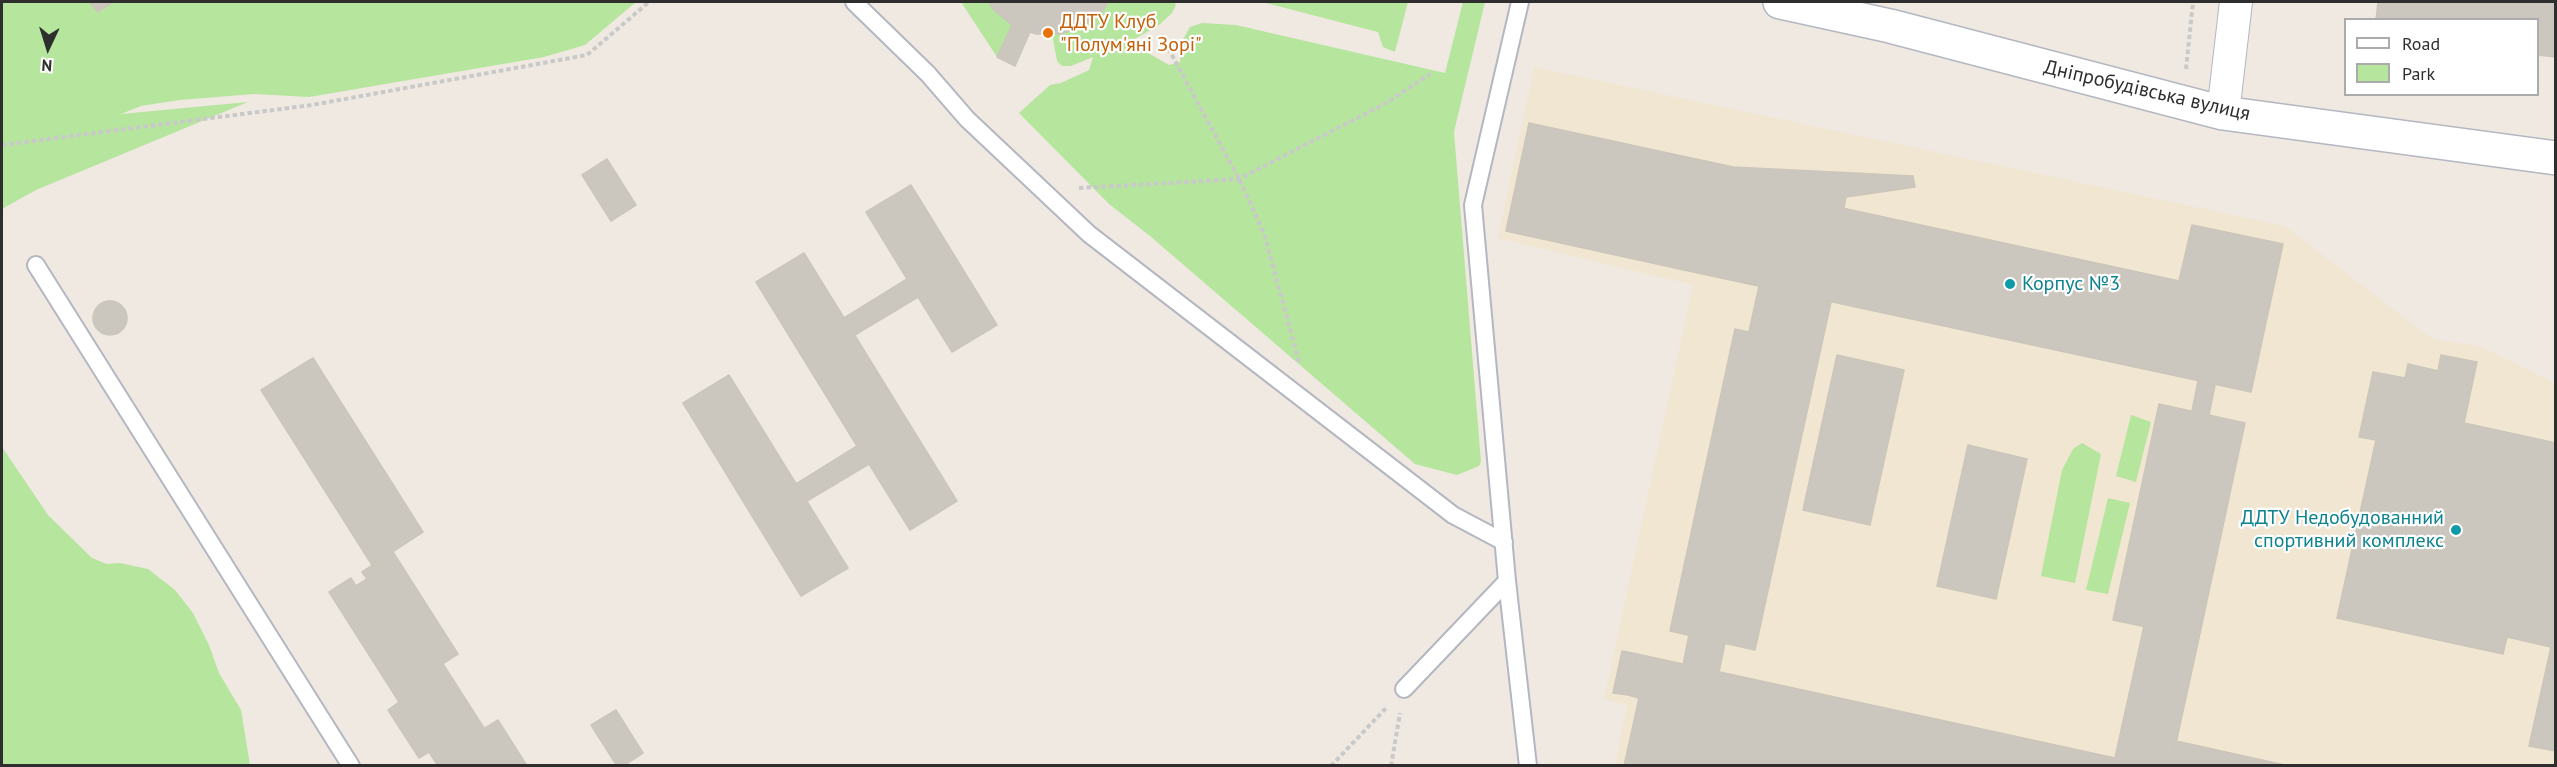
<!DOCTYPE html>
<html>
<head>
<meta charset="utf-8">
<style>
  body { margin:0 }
  #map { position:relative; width:2557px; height:767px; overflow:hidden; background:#efe9e1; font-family:"PT Sans",sans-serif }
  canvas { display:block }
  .frame { position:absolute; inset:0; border:3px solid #2e2e2e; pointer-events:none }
  .legend { position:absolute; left:2344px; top:18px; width:195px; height:78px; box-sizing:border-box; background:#fff; border:2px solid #ababab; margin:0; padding:8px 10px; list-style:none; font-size:18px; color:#2e2e2e }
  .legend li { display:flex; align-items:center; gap:12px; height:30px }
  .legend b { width:30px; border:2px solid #ababab }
  .north { position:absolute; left:18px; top:18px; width:60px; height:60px; -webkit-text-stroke:4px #fff; paint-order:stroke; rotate:184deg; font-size:16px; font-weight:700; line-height:24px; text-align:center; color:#2e2e2e }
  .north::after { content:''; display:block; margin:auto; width:21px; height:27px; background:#2e2e2e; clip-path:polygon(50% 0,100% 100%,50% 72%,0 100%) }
</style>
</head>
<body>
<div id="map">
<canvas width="2557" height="767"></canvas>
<div class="frame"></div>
<ul class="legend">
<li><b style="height:8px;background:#fff"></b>Road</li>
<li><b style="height:16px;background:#b6e59e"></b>Park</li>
</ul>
<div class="north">N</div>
</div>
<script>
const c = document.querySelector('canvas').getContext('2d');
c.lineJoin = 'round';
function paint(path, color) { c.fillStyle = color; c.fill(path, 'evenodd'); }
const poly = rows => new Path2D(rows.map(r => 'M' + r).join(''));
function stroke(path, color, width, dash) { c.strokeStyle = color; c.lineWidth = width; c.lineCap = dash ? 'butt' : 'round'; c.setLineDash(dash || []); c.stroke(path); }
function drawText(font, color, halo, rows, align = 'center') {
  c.font = font + ' "PT Sans",sans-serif'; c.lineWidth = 4.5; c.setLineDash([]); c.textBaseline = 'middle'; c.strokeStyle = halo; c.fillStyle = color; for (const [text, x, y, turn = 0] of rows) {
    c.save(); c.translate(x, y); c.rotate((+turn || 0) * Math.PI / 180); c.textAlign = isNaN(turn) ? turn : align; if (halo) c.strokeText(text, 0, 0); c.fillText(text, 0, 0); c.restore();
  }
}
const education = poly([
  [1534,67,2285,226,2432,339,2479,346,2555,383,2555,765,1615,765,1627,705,1604,699,1693,285,1498,238]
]);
const green = poly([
  [2,2,636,2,585,45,544,57,309,97,254,94,180,100,141,106,121,114,248,102,36,190,2,209],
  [961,2,989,2,994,10,1012,25,997,57],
  [1108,2,1174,2,1176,5,1172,13,1159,25,1126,44,1136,46,1169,65,1180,62,1182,41,1190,27,1202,23,1236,25,1445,73,1463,2,1485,2,1454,132,1481,462,1479,466,1457,475,1415,464,1150,236,1109,204,1019,113,1050,85,1061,83,1089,70,1093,57,1071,66,1062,66,1057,61,1052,34,1060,34,1084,26,1103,10],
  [1262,2,1408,2,1395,52,1383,47,1378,32],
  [2131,415,2151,422,2136,482,2116,476],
  [2082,443,2101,454,2075,583,2041,576,2062,470,2073,449],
  [2,447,48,515,92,558,107,564,120,563,148,569,175,590,193,613,209,645,219,673,241,710,250,765,2,765],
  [2108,498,2130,503,2108,594,2086,590]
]);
const building = poly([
  [90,2,113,2,98,12,90,2],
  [989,2,1108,2,1103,10,1084,26,1060,34,1036,34,1030,32,1015,66,997,57,1012,25,994,10,989,2],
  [2378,2,2556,2,2556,57,2538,55,2538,20,2376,20,2378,2],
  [1529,123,1733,167,1730,183,1704,178,1684,270,1506,231,1529,123],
  [607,159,636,205,611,221,582,175,607,159],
  [1733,167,1913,176,1915,187,1846,197,1844,208,1730,183,1733,167],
  [1704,178,2179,281,2192,225,2283,244,2251,392,1684,270,1704,178],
  [911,185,997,325,952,352,918,297,855,335,844,318,907,279,866,212,911,185],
  [804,253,957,501,910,530,869,464,807,501,796,484,857,446,756,282,804,253],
  [1759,286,1831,302,1755,650,1670,631,1735,329,1749,332,1759,286],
  '93 318a17 17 0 1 1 34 0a17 17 0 1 1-34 0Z',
  [1837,355,1904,370,1870,525,1803,510,1837,355],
  [2441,355,2477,362,2464,423,2556,443,2556,751,2529,746,2551,647,2507,637,2503,654,2337,618,2376,440,2359,437,2373,372,2405,378,2408,364,2438,371,2441,355],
  [313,358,423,532,372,565,261,390,313,358],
  [729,375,848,568,801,596,683,403,729,375],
  [2198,381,2215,385,2209,415,2192,411,2198,381],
  [2159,404,2245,423,2199,638,2113,620,2159,404],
  [1968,445,2027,459,1996,599,1937,586,1968,445],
  [393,552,458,654,425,675,466,740,498,720,527,766,438,766,429,752,419,758,388,710,399,702,329,592,351,578,356,586,367,579,362,572,393,552],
  [2144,626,2199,638,2171,766,1624,766,1639,698,1628,695,1637,654,2115,758,2144,626],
  [1689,635,1725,643,1719,672,1683,665,1689,635],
  [1622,651,1637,654,1628,695,1613,693,1622,651],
  [443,664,484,728,466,740,425,675,443,664],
  [616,710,643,753,623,766,617,766,591,725,616,710],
  [2176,741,2289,766,2171,766,2176,741]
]);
const path = poly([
  [1161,35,1239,179,1264,233,1299,362],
  [2186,69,2193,2],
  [2,145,312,105,587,55,649,2],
  [1079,188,1239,179,1388,102,1430,74],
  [1331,766,1387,707],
  [1391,766,1400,713]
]);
const lane = poly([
  [854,2,928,74,967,119,1089,234,1453,515,1504,542],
  [36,265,351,766],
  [1507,581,1528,766],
  [1404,689,1507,581,1473,205,1520,2]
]);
const street = poly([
  [2223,113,2236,2]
]);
const secondary = poly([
  [1780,2,1890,26,2223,113,2556,158]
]);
const markers = [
  [1048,33,6,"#e8710a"],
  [2010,284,6,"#0f9aa8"],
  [2456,530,6,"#0f9aa8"]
];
const foodNames = [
  ["ДДТУ Клуб",1060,22],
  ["\"Полум'яні Зорі\"",1060,45]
];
const streetNames = [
  ["Дніпробудівська вулиця",2147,91,13]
];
const cultureNames = [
  ["Корпус №3",2022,284],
  ["ДДТУ Недобудованний",2444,518,"right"],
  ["спортивний комплекс",2444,541,"right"]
];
paint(education, '#f0e6d1');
paint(green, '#b6e59e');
paint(building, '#cbc7bf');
stroke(building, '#cbc5ba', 1.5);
stroke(lane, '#b4b7c1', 20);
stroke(street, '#b4b7c1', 34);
stroke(secondary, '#b4b7c1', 36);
stroke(path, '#c9c9c9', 4, [4.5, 3]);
stroke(lane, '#fff', 16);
stroke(street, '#fff', 32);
stroke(secondary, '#fff', 33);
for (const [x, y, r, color] of markers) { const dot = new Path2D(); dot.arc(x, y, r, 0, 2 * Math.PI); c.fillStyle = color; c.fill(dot); stroke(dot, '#fff', 2); }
drawText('20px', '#c56008', '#fff', foodNames, 'left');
drawText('20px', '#2e2e2e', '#fff', streetNames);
drawText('20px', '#0d838f', '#fff', cultureNames, 'left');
</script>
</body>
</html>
